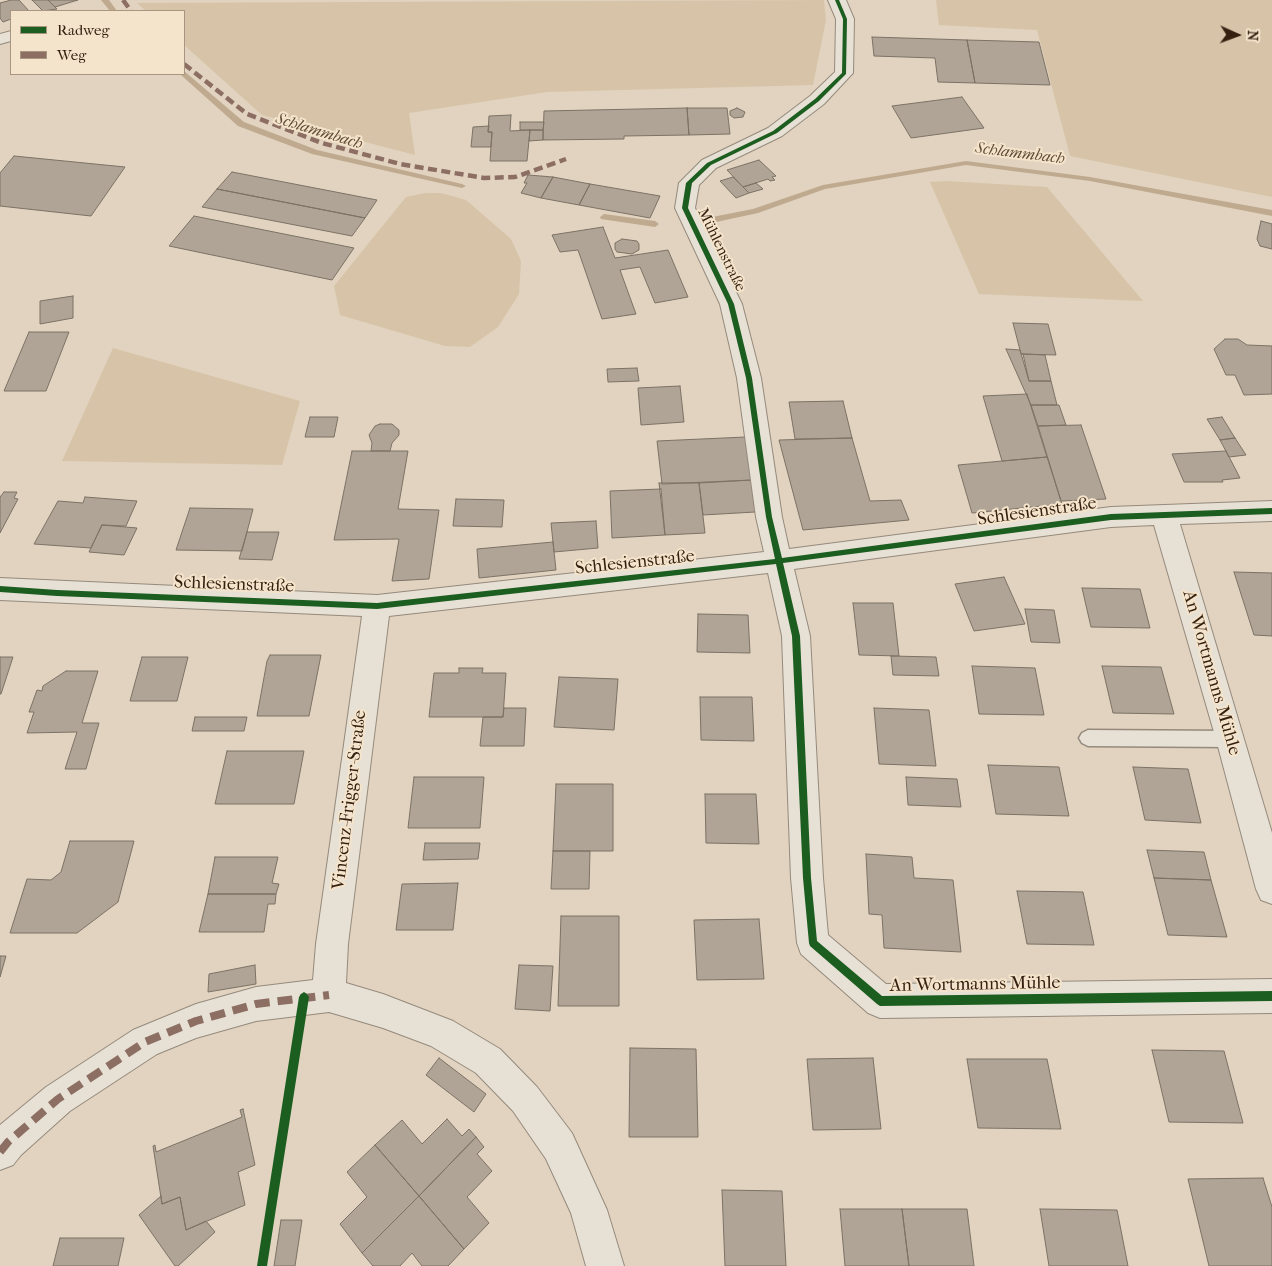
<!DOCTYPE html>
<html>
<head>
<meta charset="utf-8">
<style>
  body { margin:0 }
  #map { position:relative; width:1272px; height:1266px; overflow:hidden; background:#e1d3bf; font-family:"IM FELL French Canon",serif }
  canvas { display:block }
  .legend { position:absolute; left:10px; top:10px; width:175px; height:65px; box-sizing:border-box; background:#f5e4cc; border:1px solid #a89681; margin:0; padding:6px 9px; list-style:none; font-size:15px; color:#352010 }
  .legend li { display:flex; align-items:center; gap:10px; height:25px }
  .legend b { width:25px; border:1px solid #a89681 }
  .north { position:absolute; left:1212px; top:10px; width:50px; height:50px; -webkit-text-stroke:4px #f5e4cc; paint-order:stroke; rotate:92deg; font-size:14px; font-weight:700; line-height:20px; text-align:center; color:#352010 }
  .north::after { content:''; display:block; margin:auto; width:18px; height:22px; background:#352010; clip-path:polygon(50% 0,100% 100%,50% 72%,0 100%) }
</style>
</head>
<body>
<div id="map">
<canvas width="1272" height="1266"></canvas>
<ul class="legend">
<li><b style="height:6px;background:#1b5e20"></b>Radweg</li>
<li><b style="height:6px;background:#8d6e63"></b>Weg</li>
</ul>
<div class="north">N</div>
</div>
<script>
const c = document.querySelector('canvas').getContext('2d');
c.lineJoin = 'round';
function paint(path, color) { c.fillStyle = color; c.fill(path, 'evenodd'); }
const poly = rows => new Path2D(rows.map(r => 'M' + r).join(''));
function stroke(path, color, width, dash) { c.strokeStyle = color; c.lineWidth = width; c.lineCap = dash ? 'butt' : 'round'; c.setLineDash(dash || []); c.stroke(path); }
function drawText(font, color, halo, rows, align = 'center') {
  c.font = font + ' "IM FELL French Canon",serif'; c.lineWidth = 4; c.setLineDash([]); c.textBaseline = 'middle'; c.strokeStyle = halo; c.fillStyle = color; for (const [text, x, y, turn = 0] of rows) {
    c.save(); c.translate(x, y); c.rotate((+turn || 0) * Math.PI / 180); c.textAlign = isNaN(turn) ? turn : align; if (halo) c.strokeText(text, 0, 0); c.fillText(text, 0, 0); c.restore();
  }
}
const green = poly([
  [824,0,826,20,813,85,547,92,409,113,415,155,262,115,184,45,184,11,146,11,137,3],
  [936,0,1272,0,1272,197,1070,156,1037,30,939,25],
  [947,181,1047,187,1143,301,979,294,930,182],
  [425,193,441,193,466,200,511,239,521,261,519,294,498,327,470,347,445,346,340,315,334,286,406,197],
  [113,348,300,401,282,465,62,461]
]);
const stream = poly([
  [101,0,109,0,117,11,110,11,101,0],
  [184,71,244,122,317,150,462,184,466,186,462,188,312,154,238,126,181,75,184,74,184,71],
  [966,161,1090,177,1272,210,1272,216,1090,181,966,165,825,189,758,213,707,224,703,221,707,218,753,209,823,185,966,161],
  [604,214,655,221,659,224,655,227,601,219,600,217,604,214]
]);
const building = poly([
  [11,0,19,0,29,11,11,11,11,19,3,22,0,18,0,3,11,0],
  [32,0,48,0,57,9,43,11,32,0],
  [48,0,78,0,55,7,48,0],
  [872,37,967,40,975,83,938,82,935,58,874,56,872,37],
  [967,40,1039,42,1050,85,975,83,967,40],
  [962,97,984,128,911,138,892,106,962,97],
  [687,108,727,108,730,134,689,135,687,108],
  [687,108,689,135,624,136,624,139,543,140,544,111,687,108],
  [737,108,745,112,743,117,734,118,730,115,730,111,737,108],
  [511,115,510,131,530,130,527,161,490,161,492,132,488,132,489,116,511,115],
  [520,122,544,122,543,130,520,130,520,122],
  [489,126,488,132,492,132,491,147,471,147,473,127,489,126],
  [530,130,543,130,543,140,529,141,530,130],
  [14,156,125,167,91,216,0,206,0,173,14,156],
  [759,160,776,176,772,177,775,180,770,181,768,179,743,187,727,170,759,160],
  [232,172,377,200,365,218,217,189,232,172],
  [528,175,553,177,541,198,521,193,527,183,524,183,528,175],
  [553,177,590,184,579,205,541,198,553,177],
  [733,177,749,193,736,198,720,181,733,177],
  [756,183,763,189,749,193,743,187,756,183],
  [590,184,660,196,650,218,579,205,590,184],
  [217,189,365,218,352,236,202,207,217,189],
  [194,216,354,248,332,280,169,246,194,216],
  [1261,221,1272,224,1272,249,1260,246,1257,239,1261,221],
  [603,227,615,258,668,250,688,297,655,303,640,267,620,270,636,314,602,319,578,250,560,252,552,235,603,227],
  [622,239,637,241,639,244,639,250,632,254,617,252,615,249,615,243,622,239],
  [73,296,73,318,40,324,40,301,73,296],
  [1013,323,1048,324,1056,355,1021,354,1013,323],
  [29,332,69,332,46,391,4,391,29,332],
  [1225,339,1238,339,1247,345,1272,346,1272,394,1244,395,1235,375,1226,375,1214,349,1225,339],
  [1006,349,1020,350,1029,381,1051,381,1057,405,1031,405,1006,349],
  [1023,354,1045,355,1051,381,1029,381,1023,354],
  [637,368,639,381,608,382,607,369,637,368],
  [680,386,684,422,641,425,638,388,680,386],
  [1027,394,1047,457,1002,461,983,396,1027,394],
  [843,401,852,438,795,439,789,402,843,401],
  [1031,405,1059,405,1066,425,1038,426,1031,405],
  [310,417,338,417,334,437,305,437,310,417],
  [1222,417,1235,438,1220,440,1207,419,1222,417],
  [380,424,392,424,399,430,399,435,392,443,390,451,371,451,372,443,369,435,375,426,380,424],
  [1081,425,1106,499,1061,501,1038,426,1081,425],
  [746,437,752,480,662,484,657,441,746,437],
  [852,438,870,501,901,500,909,520,803,530,779,440,852,438],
  [1235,438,1246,455,1229,457,1220,440,1235,438],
  [352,451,408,451,398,509,439,510,429,579,392,581,399,539,334,540,352,451],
  [1226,451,1240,478,1222,480,1223,482,1184,482,1172,454,1226,451],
  [1047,457,1062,504,972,513,958,465,1047,457],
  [752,480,755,512,703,515,699,483,752,480],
  [659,483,699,483,705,533,665,535,659,483],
  [661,489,665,535,612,538,610,491,661,489],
  [4,492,17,492,14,498,18,499,0,533,0,497,4,492],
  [85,497,137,501,126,526,102,525,91,548,34,544,58,501,83,503,85,497],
  [456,499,504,500,502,527,453,526,456,499],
  [190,508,253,509,242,551,176,550,190,508],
  [596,521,598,548,554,552,551,523,596,521],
  [102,525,137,528,124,555,89,552,102,525],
  [247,532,279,532,272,560,239,559,247,532],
  [553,542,556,570,479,578,477,549,553,542],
  [1234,572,1272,573,1272,636,1254,635,1234,572],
  [1004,577,1025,624,974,631,955,584,1004,577],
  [1082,588,1140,589,1150,628,1091,627,1082,588],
  [853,603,893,603,899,656,859,655,853,603],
  [1025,609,1054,610,1060,643,1031,642,1025,609],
  [698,614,748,615,750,653,697,652,698,614],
  [270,655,321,655,309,716,257,716,267,661,270,655],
  [891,656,936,657,939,676,893,675,891,656],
  [0,657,13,657,1,694,0,694,0,657],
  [142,657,188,657,177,701,130,701,142,657],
  [972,666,1035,668,1044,715,979,714,972,666],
  [1102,666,1161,667,1174,714,1113,713,1102,666],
  [459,668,483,668,482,673,506,673,503,717,429,717,434,673,459,673,459,668],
  [66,671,98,671,82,723,99,723,86,769,65,769,77,732,27,733,34,712,29,712,37,690,42,691,43,686,66,671],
  [559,677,618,679,614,730,554,727,559,677],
  [700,697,752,697,754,741,701,740,700,697],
  [504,708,526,708,524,746,480,746,483,717,503,717,504,708],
  [874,708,929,710,936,766,879,764,874,708],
  [195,717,247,717,244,731,192,731,195,717],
  [227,751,304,751,294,804,215,804,227,751],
  [988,765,1059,767,1069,816,996,814,988,765],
  [1133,767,1188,769,1201,823,1145,820,1133,767],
  [414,777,484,777,480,828,408,828,414,777],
  [906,777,957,779,961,807,908,805,906,777],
  [556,784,613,784,613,851,553,851,556,784],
  [705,794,756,794,759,844,706,843,705,794],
  [70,841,134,841,118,902,77,933,10,933,27,879,51,880,61,872,70,841],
  [425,843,480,843,478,859,423,860,425,843],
  [1147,850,1204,852,1211,880,1154,878,1147,850],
  [553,851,590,851,589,889,551,889,553,851],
  [866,854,912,857,914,878,953,880,961,952,884,948,882,915,869,914,866,854],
  [215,857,278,857,272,883,279,884,276,894,208,894,215,857],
  [1154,878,1211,880,1227,937,1168,935,1154,878],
  [458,883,453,930,396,930,402,884,458,883],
  [1017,891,1083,892,1094,945,1027,944,1017,891],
  [208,894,276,894,275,904,268,904,264,932,199,932,208,894],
  [561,916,619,916,619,1006,558,1006,561,916],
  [759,919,764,979,697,980,694,920,759,919],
  [0,956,6,956,0,977,0,956],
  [255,965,256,984,208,992,209,974,255,965],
  [519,965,553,966,550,1011,515,1009,519,965],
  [630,1048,696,1049,698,1137,629,1137,630,1048],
  [1152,1050,1224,1051,1243,1123,1169,1122,1152,1050],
  [439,1058,486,1094,474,1112,426,1075,439,1058],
  [873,1058,881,1129,813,1130,807,1059,873,1058],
  [967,1059,1047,1059,1061,1129,978,1128,967,1059],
  [243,1109,255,1165,238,1172,245,1205,186,1230,180,1197,162,1204,153,1146,155,1145,156,1152,242,1117,240,1110,243,1109],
  [447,1119,462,1136,469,1129,476,1137,419,1196,375,1145,402,1120,422,1144,447,1119],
  [476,1137,484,1147,477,1154,492,1171,467,1197,489,1223,464,1249,419,1196,476,1137],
  [375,1145,419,1196,362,1253,340,1224,367,1197,347,1172,375,1145],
  [1263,1178,1272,1207,1272,1266,1209,1266,1188,1179,1263,1178],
  [722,1190,782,1191,786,1266,725,1266,722,1190],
  [161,1196,162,1204,180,1197,186,1230,206,1221,215,1232,178,1266,175,1266,139,1215,161,1196],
  [419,1196,464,1249,448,1266,422,1266,412,1253,400,1266,373,1266,362,1253,419,1196],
  [840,1209,902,1209,909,1266,845,1266,840,1209],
  [902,1209,967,1209,974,1266,909,1266,902,1209],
  [1040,1209,1117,1210,1128,1266,1049,1266,1040,1209],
  [281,1220,302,1220,295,1266,274,1266,281,1220],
  [60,1238,124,1238,118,1266,53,1266,60,1238]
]);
const lane = poly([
  [1088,730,1231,731,1237,734,1240,739,1237,744,1231,747,1088,746,1082,743,1079,738,1082,733,1088,730]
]);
const street = poly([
  [828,0,846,0,854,19,853,73,824,104,782,136,716,168,699,185,695,208,742,304,761,378,782,517,789,549,1111,507,1272,501,1272,521,1180,524,1272,833,1272,904,1261,900,1256,889,1216,739,1154,525,1111,527,794,569,810,636,823,878,828,935,886,984,1272,979,1272,1013,880,1018,868,1013,801,954,797,943,791,878,782,636,768,573,389,616,348,944,346,983,383,994,453,1021,500,1049,537,1087,572,1133,607,1210,624,1266,586,1266,571,1213,546,1159,513,1111,476,1073,431,1046,383,1028,329,1012,256,1021,196,1038,157,1054,70,1111,21,1155,13,1165,0,1170,0,1125,46,1087,133,1030,196,1004,256,987,313,980,316,944,362,616,0,600,0,578,377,595,764,552,756,517,737,378,720,304,675,208,679,183,702,160,768,128,810,96,835,72,836,19,828,0],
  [11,31,11,41,0,44,0,34,11,31]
]);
const quietFar1 = poly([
  [123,0,131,11],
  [184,64,247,114,322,143,400,164,484,178,515,177,566,159]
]);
const quiet = poly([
  [0,1152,8,1142,58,1099,145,1042,196,1021,256,1004,329,995]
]);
const cycleway = poly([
  [835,0,839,0,847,19,846,74,819,101,777,133,711,165,692,183,688,208,734,304,752,378,772,517,782,558,1111,514,1272,508,1272,514,1111,520,783,563,800,636,811,878,817,941,882,996,1272,991,1272,1001,880,1006,877,1004,810,946,809,943,803,878,792,636,776,564,377,609,57,596,0,592,0,586,57,590,377,603,775,559,766,517,746,378,728,304,682,208,686,183,707,163,773,131,815,99,842,73,843,19,835,0],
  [304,992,307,994,309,997,267,1266,257,1266,299,997,301,994,304,992]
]);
const farStreetnames = [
  ["Mühlenstraße",721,250,64]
];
const farWaternames = [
  ["Schlammbach",319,132,17],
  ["Schlammbach",1020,154,7]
];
const streetNames = [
  ["Schlesienstraße",1037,512,-8],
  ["Schlesienstraße",635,563,-6],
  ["Schlesienstraße",234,585,2],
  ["An Wortmanns Mühle",1211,673,74],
  ["Vincenz-Frigger-Straße",350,800,-83],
  ["An Wortmanns Mühle",975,985,-1]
];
paint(green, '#d7c4a8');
paint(stream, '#bfaa8f');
paint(building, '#afa496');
stroke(building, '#7c7265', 1);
stroke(lane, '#958a7c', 3);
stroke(street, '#958a7c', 2);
paint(lane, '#e7e0d5');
paint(street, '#e7e0d5');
stroke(quietFar1, '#8d6e63', 4.5, [9, 4.5]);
stroke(quiet, '#8d6e63', 8, [15, 8]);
paint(cycleway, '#1b5e20');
drawText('15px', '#352010', '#f5e4cc', farStreetnames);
drawText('italic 16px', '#604a35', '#f5e4cc', farWaternames);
drawText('18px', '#352010', '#f5e4cc', streetNames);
</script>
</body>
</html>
